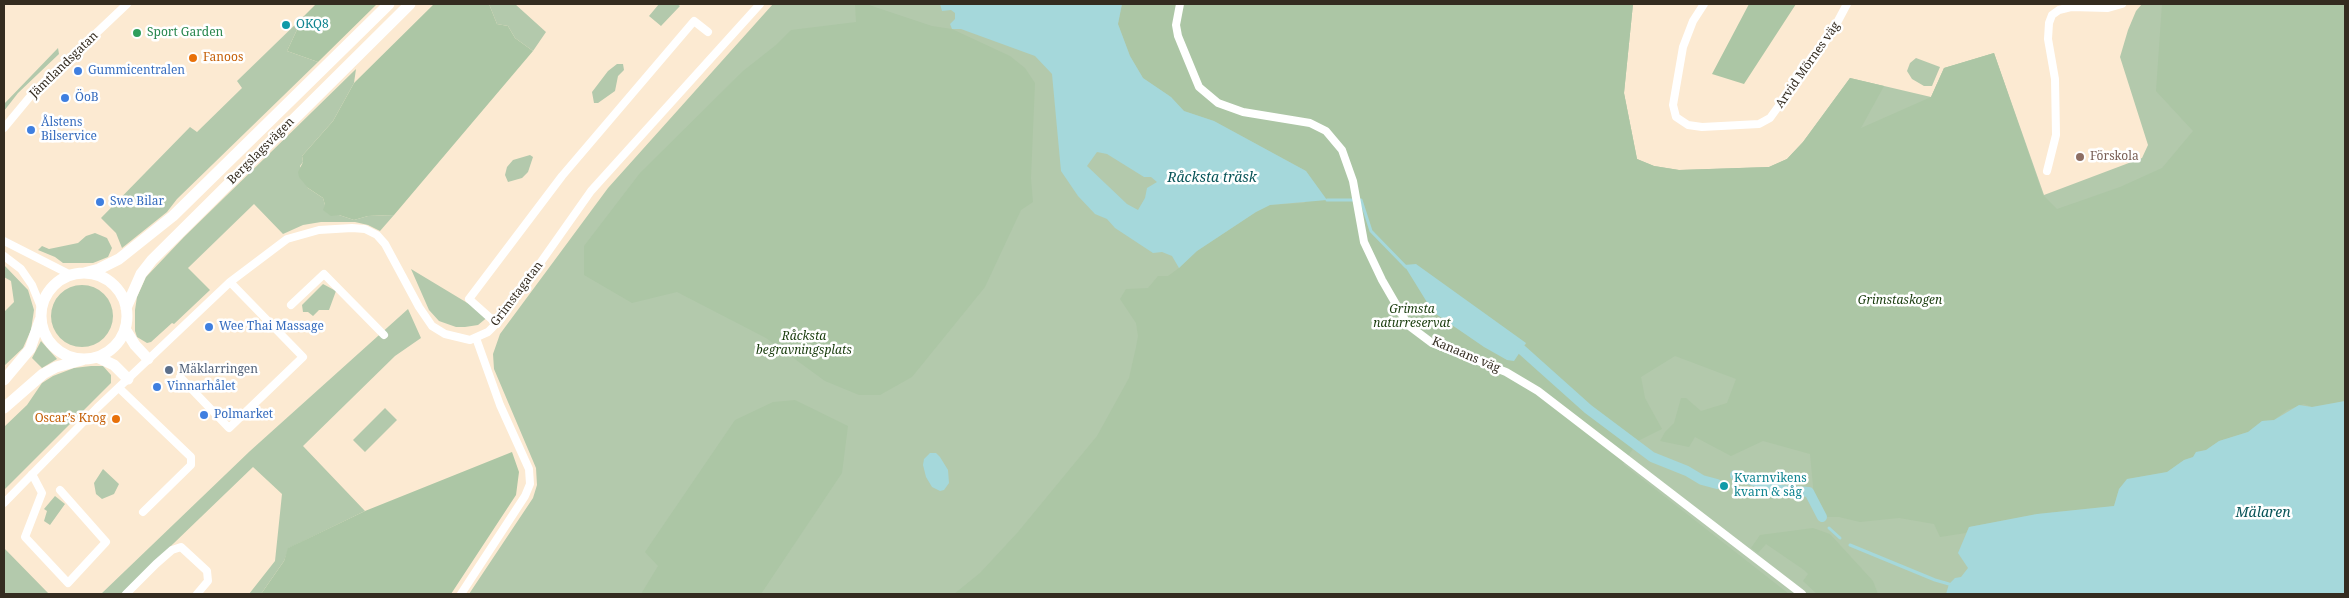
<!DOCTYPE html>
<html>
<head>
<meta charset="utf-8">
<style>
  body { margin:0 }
  #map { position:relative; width:2349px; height:598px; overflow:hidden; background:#fcead2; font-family:"Noto Serif",serif }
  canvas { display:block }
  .frame { position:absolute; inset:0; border:5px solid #342c20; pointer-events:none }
</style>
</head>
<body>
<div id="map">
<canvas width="2349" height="598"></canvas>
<div class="frame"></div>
</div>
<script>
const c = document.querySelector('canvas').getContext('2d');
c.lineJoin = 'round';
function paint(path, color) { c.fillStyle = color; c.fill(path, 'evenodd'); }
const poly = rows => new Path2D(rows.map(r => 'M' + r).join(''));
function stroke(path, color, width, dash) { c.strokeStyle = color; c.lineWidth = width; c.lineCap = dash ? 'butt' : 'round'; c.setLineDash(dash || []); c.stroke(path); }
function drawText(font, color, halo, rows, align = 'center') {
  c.font = font + ' "Noto Serif",serif'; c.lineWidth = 5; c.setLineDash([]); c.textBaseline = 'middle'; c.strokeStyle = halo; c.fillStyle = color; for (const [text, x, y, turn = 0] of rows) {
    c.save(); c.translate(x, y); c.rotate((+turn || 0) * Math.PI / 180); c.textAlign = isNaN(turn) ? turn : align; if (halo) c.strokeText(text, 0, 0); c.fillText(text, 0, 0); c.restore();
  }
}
const green = poly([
  [489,4,515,4,546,32,533,51,515,38,508,26,497,24],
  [659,4,677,4,680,6,661,26,649,16],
  [773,4,1633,4,1624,93,1637,159,1654,166,1679,170,1769,167,1787,159,1803,142,1850,78,1931,97,1944,68,1994,53,2044,195,2142,158,2148,145,2120,57,2128,30,2136,11,2142,4,2345,4,2345,574,2321,594,469,594,533,498,537,485,536,468,494,369,493,354,500,334,608,188],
  [303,17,287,51,318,62,177,199,167,212,122,248,116,233,101,218,190,127,197,132,242,88,237,81],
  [58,48,59,54,18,93,4,111,4,104],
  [1916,58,1940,67,1932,86,1924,86,1912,79,1907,71,1910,63],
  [617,64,623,64,624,70,618,76,615,91,598,103,594,103,592,92,608,71],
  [356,69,354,83,333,121,302,156,303,162,300,166,308,188,323,198,325,205,339,215,354,220,368,216,394,215,380,231,368,225,355,222,321,222,303,225,283,234,254,204,188,268,210,290,174,324,172,323,151,342,147,343,137,337,135,331,135,310,137,297,146,277,184,237],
  [530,155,533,157,528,172,522,178,508,182,505,175,507,167,513,160],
  [95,233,107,238,112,248,108,257,93,263,63,263,55,257,38,250,42,246,49,249,78,243,86,236],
  [4,265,28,290,34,310,31,330,23,348,4,366,4,312,14,302,11,281,4,277],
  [411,269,489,316,478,325,465,327,456,327,439,321,429,310],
  [323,284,336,291,329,310,319,310,313,316,308,312,303,312,302,305],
  '51 316a31 31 0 1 1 62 0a31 31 0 1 1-62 0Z',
  [408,309,421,338,395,356,303,446,365,511,289,548,284,561,261,594,249,594,275,561,282,494,253,467,121,594,101,594,250,451],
  [41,341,57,359,42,368,32,358],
  [91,366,103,366,111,375,111,383,4,490,4,427,27,405,42,383,53,376,74,368],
  [385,408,397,420,365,452,353,440],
  [103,469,119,484,114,494,102,499,96,494,94,483],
  [55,496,65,504,50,525,44,521,47,511,44,509],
  [4,548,49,594,4,594]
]);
const forest = poly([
  [316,4,377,4,318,62,287,51,303,17],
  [434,4,489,4,497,24,508,26,515,38,533,51,394,215,368,216,354,220,339,215,331,216,323,210,325,205,323,198,308,188,299,177,298,172,303,162,302,156,333,121,354,83],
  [855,4,866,4,932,26,952,29,1010,56,1025,68,1035,83,1031,178,1033,202,1021,210,985,287,912,377,880,395,859,395,825,381,766,338,677,292,632,303,584,275,584,246,640,173,743,71,776,45,791,30,856,22],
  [1122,4,1633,4,1624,93,1637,159,1654,166,1679,170,1769,167,1787,159,1803,142,1850,78,1884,86,1861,128,1931,97,1944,68,1994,53,2043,195,2057,209,2120,187,2162,168,2193,131,2156,91,2162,4,2345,4,2345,401,2312,407,2304,404,2287,410,2274,420,2262,421,2248,432,2219,441,2206,450,2196,452,2193,457,2184,460,2167,472,2128,479,2119,489,2114,506,2037,514,1969,527,1966,533,1940,537,1934,524,1899,518,1860,522,1839,517,1826,517,1814,497,1810,454,1763,441,1731,456,1695,437,1689,447,1660,441,1665,432,1674,423,1681,398,1686,398,1701,411,1727,403,1736,379,1675,356,1641,377,1645,398,1662,429,1638,441,1623,464,1789,594,954,594,980,573,1018,532,1097,436,1129,378,1136,347,1138,336,1136,323,1120,299,1126,289,1148,288,1158,276,1168,276,1179,268,1197,251,1256,212,1270,205,1304,203,1321,192,1306,171,1214,121,1184,111,1171,97,1143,78,1130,56,1118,24],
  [1450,324,1526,343,1526,344,1522,350,1507,360],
  [1749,4,1796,4,1744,84,1712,74],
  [795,400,848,426,842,473,761,594,641,594,658,566,645,552,735,420,773,402],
  [512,452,519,472,516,495,451,594,261,594,284,561,288,548,365,511],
  [1813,528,1830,534,1873,581,1878,594,1817,594,1803,581,1808,574,1804,570,1766,544,1758,553,1751,548,1760,535]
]);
const water = poly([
  [940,4,1122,4,1118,24,1130,56,1143,78,1171,97,1184,111,1214,121,1306,171,1327,200,1270,205,1256,212,1197,251,1179,268,1172,256,1162,252,1153,253,1115,228,1107,219,1095,214,1078,196,1061,171,1052,74,1035,56,961,29,952,29,950,24,955,19,955,13,951,10,942,11],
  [1097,152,1107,154,1144,177,1151,177,1157,182,1147,188,1145,198,1138,210,1127,204,1087,166],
  [1416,264,1526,343,1514,361,1507,360,1484,347,1433,312,1404,265],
  [2345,401,2345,594,1946,594,1949,584,1955,578,1961,577,1968,568,1958,553,1969,527,2037,514,2114,506,2119,489,2127,479,2167,472,2184,460,2193,457,2196,452,2206,450,2219,441,2248,432,2262,421,2274,420,2299,405,2312,407],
  [930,453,936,453,940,457,948,470,949,483,944,490,940,491,932,487,926,477,923,465,924,459]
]);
const stream = poly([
  [1327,200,1361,200,1371,231,1406,267],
  [1829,528,1840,538],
  [1850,545,1935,580,1949,584]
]);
const canal = poly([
  [1522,350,1588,409,1652,457,1687,471,1702,480,1717,484],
  [1735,475,1781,490,1809,492,1822,517]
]);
const street = poly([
  [1180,4,1176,25,1178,36,1199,87,1218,103,1243,112,1310,123,1326,131,1342,150,1353,181,1364,242,1382,280,1408,325,1432,343,1506,372,1538,391,1802,594],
  [1704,4,1693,21,1683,47,1673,105,1676,117,1688,125,1702,127,1759,124,1770,118,1831,34,1847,4],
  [4,128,33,93,127,4],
  [2047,171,2056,135,2055,79,2048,39,2049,23,2052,15,2059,10,2071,7,2108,8,2122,4],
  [4,241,71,275],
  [4,256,21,269,32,285,41,307],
  [291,305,324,274,384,335],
  [497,324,469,299,562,176,694,21,708,32],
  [180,377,229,428,303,357,230,282],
  [119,388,191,457,191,465,143,512],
  [32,474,42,493,25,537,68,583,106,542,60,490],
  [4,503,97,408,230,282,287,239,319,230,352,228,365,229,377,235,385,244,419,307,432,326,445,334,470,340,488,332,500,320,591,191,760,4],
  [126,594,156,564,172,550,181,547,207,571,208,581,197,594],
  [461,594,525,496,530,484,529,469,500,405,476,338]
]);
const secondary = poly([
  [84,273,99,269,119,259,173,216,389,4],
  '41 316a43 43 0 1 1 86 0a43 43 0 1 1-86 0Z',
  [126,308,141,274,152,260,410,4],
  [125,329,135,345,148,359],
  [97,357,114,365,128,379],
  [4,380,30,349,40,320],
  [4,408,43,374,56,367,82,360]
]);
const markers = [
  [286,25,5,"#0f9aa8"],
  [137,33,5,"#2e9e5b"],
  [193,58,5,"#e8710a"],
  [78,71,5,"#3f7fe0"],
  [65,98,5,"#3f7fe0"],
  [31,130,5,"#3f7fe0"],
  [2080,157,5,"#8d6e63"],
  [100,202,5,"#3f7fe0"],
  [209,327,5,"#3f7fe0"],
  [169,370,5,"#5c6f8a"],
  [157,387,5,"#3f7fe0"],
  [204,415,5,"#3f7fe0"],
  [116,419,5,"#e8710a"],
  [1724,486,5,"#0f9aa8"]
];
const cultureNames = [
  ["OKQ8",296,25],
  ["Kvarnvikens",1734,479],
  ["kvarn & såg",1734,493]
];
const leisureNames = [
  ["Sport Garden",147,33]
];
const foodNames = [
  ["Fanoos",203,58],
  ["Oscar’s Krog",106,419,"right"]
];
const streetNames = [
  ["Jämtlandsgatan",64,65,-44],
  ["Arvid Mörnes väg",1808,65,-55],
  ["Bergslagsvägen",261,151,-45],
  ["Grimstagatan",517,294,-53],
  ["Kanaans väg",1466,355,23]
];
const shopNames = [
  ["Gummicentralen",88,71],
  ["ÖoB",75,98],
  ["Ålstens",41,123],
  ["Bilservice",41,137],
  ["Swe Bilar",110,202],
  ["Wee Thai Massage",219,327],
  ["Vinnarhålet",167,387],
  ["Polmarket",214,415]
];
const educationNames = [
  ["Förskola",2090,157]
];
const parkNames = [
  ["Grimstaskogen",1900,301],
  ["Grimsta",1412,310],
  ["naturreservat",1412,324],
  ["Råcksta",804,337],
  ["begravningsplats",804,351]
];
const serviceNames = [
  ["Mäklarringen",179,370]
];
const waterNames = [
  ["Råcksta träsk",1212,178],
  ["Mälaren",2263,513]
];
paint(green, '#b3c9ac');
paint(forest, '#acc6a5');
paint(water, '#a5d8db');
stroke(stream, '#a5d8db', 3);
stroke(canal, '#a5d8db', 10);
stroke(street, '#fff', 8);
stroke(secondary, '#fff', 11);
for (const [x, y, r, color] of markers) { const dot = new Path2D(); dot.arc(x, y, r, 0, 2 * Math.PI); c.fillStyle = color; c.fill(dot); stroke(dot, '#fff', 2); }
drawText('12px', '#0d838f', '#fff', cultureNames, 'left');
drawText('12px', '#27864d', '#fff', leisureNames, 'left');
drawText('12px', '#c56008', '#fff', foodNames, 'left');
drawText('12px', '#342c20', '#fff', streetNames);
drawText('12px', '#366cbe', '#fff', shopNames, 'left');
drawText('12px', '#785e54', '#fff', educationNames, 'left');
drawText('italic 12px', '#183b0c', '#fff', parkNames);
drawText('12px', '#4e5e75', '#fff', serviceNames, 'left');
drawText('italic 14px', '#085458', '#fff', waterNames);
</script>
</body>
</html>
